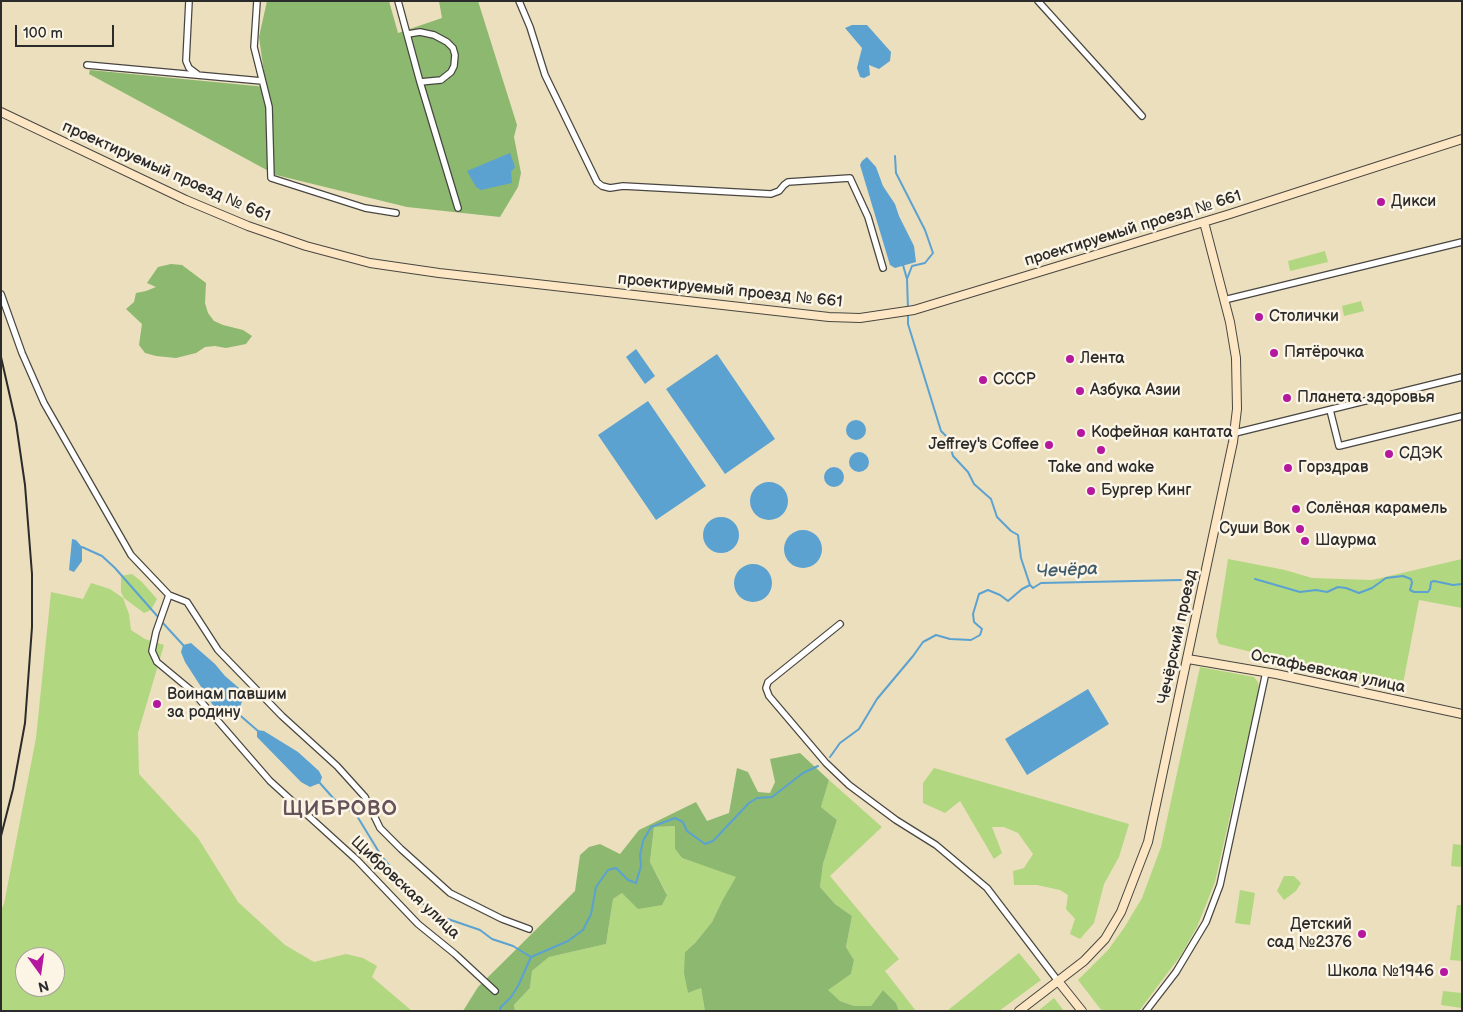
<!DOCTYPE html>
<html>
<head>
<meta charset="utf-8">
<style>
  body { margin:0 }
  #map { position:relative; width:1463px; height:1012px; overflow:hidden; background:#ecdfbd; font-family:"Balsamiq Sans",sans-serif }
  canvas { display:block }
  .frame { position:absolute; inset:0; border:2px solid #2b2b2b; pointer-events:none }
  .north { position:absolute; left:15px; top:947px; width:50px; height:50px; box-sizing:border-box; background:#fcf5e5; border:1px solid #a8a49b; border-radius:50%; rotate:166deg; font-size:14px; font-weight:700; line-height:20px; text-align:center; color:#2b2b2b }
  .north::after { content:''; display:block; margin:auto; width:18px; height:22px; background:#b5179e; clip-path:polygon(50% 0,100% 100%,50% 72%,0 100%) }
  .scale { position:absolute; left:15px; top:25px; width:99px; height:22px; box-sizing:border-box; border:2px solid #2b2b2b; border-top:0; padding-left:6px; font-size:15px; line-height:18px; white-space:nowrap; color:#2b2b2b; -webkit-text-stroke:4px #fcf5e5; paint-order:stroke }
</style>
</head>
<body>
<div id="map">
<canvas width="1463" height="1012"></canvas>
<div class="frame"></div>
<div class="north">N</div>
<div class="scale">100 m</div>
</div>
<script>
const c = document.querySelector('canvas').getContext('2d');
c.lineJoin = 'round';
function paint(path, color) { c.fillStyle = color; c.fill(path, 'evenodd'); }
const poly = rows => new Path2D(rows.map(r => 'M' + r).join(''));
function stroke(path, color, width, dash) { c.strokeStyle = color; c.lineWidth = width; c.lineCap = dash ? 'butt' : 'round'; c.setLineDash(dash || []); c.stroke(path); }
function drawText(font, color, halo, rows, align = 'center') {
  c.font = font + ' "Balsamiq Sans",sans-serif'; c.lineWidth = 5; c.setLineDash([]); c.textBaseline = 'middle'; c.strokeStyle = halo; c.fillStyle = color; for (const [text, x, y, turn = 0] of rows) {
    c.save(); c.translate(x, y); c.rotate((+turn || 0) * Math.PI / 180); c.textAlign = isNaN(turn) ? turn : align; if (halo) c.strokeText(text, 0, 0); c.fillText(text, 0, 0); c.restore();
  }
}
const green = poly([
  [1325,251,1328,262,1290,271,1288,261],
  [1361,301,1364,311,1344,316,1342,306],
  [1228,559,1285,570,1312,578,1372,580,1462,559,1462,608,1419,600,1402,689,1219,644,1216,636],
  [132,574,142,582,157,599,151,610,144,613,124,598,121,592,121,576],
  [91,583,110,589,123,598,129,614,131,630,145,639,164,645,138,733,139,774,198,838,238,902,285,945,314,962,346,954,363,958,377,966,372,977,412,1011,1,1011,1,910,4,904,36,738,51,592,83,599],
  [25,957,55,957,55,987,25,987],
  [1200,667,1254,677,1258,682,1259,688,1215,882,1197,927,1181,955,1139,1011,1102,1011,1078,980,1108,950,1124,928,1142,898,1161,847],
  [934,768,1129,824,1119,857,1104,884,1094,923,1080,939,1070,934,1075,919,1066,909,1068,895,1060,890,1037,885,1014,885,1013,871,1024,868,1033,854,1018,833,1004,827,992,827,1002,853,994,859,960,801,945,813,923,803,923,783],
  [829,780,882,827,830,876,899,959,885,971,916,1011,899,1011,896,1003,883,990,871,1006,854,1006,840,1001,827,990,851,974,854,960,846,947,852,916,835,904,820,887,823,864,837,820,821,807],
  [675,826,675,849,682,858,737,877,722,901,712,922,695,943,685,952,688,993,701,988,705,1011,515,1011,514,1005,530,988,532,971,549,957,606,944,613,899,622,893,667,894,650,862,654,827],
  [1453,844,1462,845,1462,867,1451,866],
  [1284,876,1294,876,1301,883,1296,891,1284,900,1277,891],
  [1240,890,1255,893,1250,925,1235,923],
  [1457,905,1462,905,1462,961,1450,960],
  [1019,953,1041,980,999,1011,947,1011],
  [1443,991,1462,993,1462,1008,1441,1005],
  [1054,998,1064,1011,1038,1011]
]);
const forest = poly([
  [267,1,389,1,398,33,442,18,439,1,478,1,517,125,514,137,521,173,518,187,500,217,407,207,276,175,89,74,90,70,266,87,259,37],
  [171,264,182,265,206,283,205,303,208,313,214,321,223,325,243,330,252,336,246,344,226,348,215,346,205,347,196,353,176,358,156,356,145,353,139,345,142,324,126,309,134,302,136,293,146,291,156,287,147,283,158,267],
  [800,753,829,780,821,807,837,820,823,864,820,887,835,904,852,916,846,947,854,960,851,974,828,990,840,1001,854,1006,871,1006,883,990,896,1003,899,1011,705,1011,701,988,688,993,684,973,685,952,695,943,712,922,722,901,736,877,682,858,675,849,675,826,654,827,650,862,667,895,662,905,638,909,622,893,613,899,606,944,549,957,532,971,530,988,514,1005,515,1011,463,1011,478,987,575,891,580,855,589,847,600,844,620,854,639,830,696,802,707,821,729,813,737,768,748,772,758,792,770,793,775,782,770,759]
]);
const water = poly([
  [852,25,867,25,891,52,890,61,879,69,869,65,870,75,864,78,860,77,857,68,862,48,845,28],
  [510,153,515,167,511,172,512,183,481,190,476,187,467,171],
  [867,157,876,167,883,186,895,204,899,216,914,246,916,262,895,268,890,265,860,165,862,161],
  [636,349,655,376,645,384,626,357],
  [717,354,775,439,725,474,666,389],
  [648,401,706,486,656,520,598,435],
  '846 430a10 10 0 1 1 20 0a10 10 0 1 1-20 0Z',
  '849 462a10 10 0 1 1 20 0a10 10 0 1 1-20 0Z',
  '824 477a10 10 0 1 1 20 0a10 10 0 1 1-20 0Z',
  '750 501a19 19 0 1 1 38 0a19 19 0 1 1-38 0Z',
  '703 535a18 18 0 1 1 36 0a18 18 0 1 1-36 0Z',
  '784 549a19 19 0 1 1 38 0a19 19 0 1 1-38 0Z',
  [72,539,76,540,82,547,82,561,74,572,69,570],
  '734 583a19 19 0 1 1 38 0a19 19 0 1 1-38 0Z',
  [191,643,215,664,225,676,239,688,243,699,240,707,235,712,216,710,185,662,181,652,183,645],
  [1088,689,1109,724,1027,775,1005,739],
  [257,730,264,731,298,752,319,771,322,777,320,783,310,787,301,782,257,737]
]);
const stream = poly([
  [895,156,896,173,925,230,933,253,925,263,912,266,907,279],
  [903,265,907,279,908,309],
  [908,314,908,324,941,431,948,438,953,456,968,472,974,484,991,499,997,517,1011,531,1018,535,1021,558,1030,585],
  [82,547,102,556,115,568,159,618],
  [1255,579,1300,592,1316,590,1327,592,1338,587,1346,588,1359,593,1372,588,1386,578,1403,576,1411,579,1412,583,1410,590,1414,592,1428,592,1430,589,1431,582,1434,581,1453,585,1462,584],
  [1030,585,1033,588,1041,583,1181,580],
  [162,622,184,646],
  [235,711,258,731],
  [830,757,840,743,859,729,877,699,913,656,923,642,936,635,950,639,971,640,980,635,982,629,974,622,973,614,979,594,988,590,1000,595,1008,601,1022,589,1030,585],
  [319,782,334,799,357,816,382,857,422,903,445,918,480,930,492,939,513,946,531,957],
  [501,1011,500,1008,511,997,518,986,531,957,568,941,583,930,591,914,596,887,608,870,616,868,628,880,636,883,641,866,640,855,643,841,651,827,675,818,683,822,687,831,705,844,713,841,749,803,757,798,772,797,803,773,818,766]
]);
const street = poly([
  [189,1,186,61,189,68,197,74],
  [257,1,254,47,269,107,271,178,365,208,396,213],
  [398,1,420,82,458,208],
  [519,1,530,27,545,75,597,182,602,186,610,188,623,186,771,194,779,191,784,185,788,182,850,178,868,217,883,268],
  [1038,1,1142,116],
  [408,34,420,32,434,35,447,42,453,48,455,55,454,66,451,72,441,80,420,82],
  [87,65,262,81],
  [1,294,22,353,44,403,131,555,169,595,187,602,218,650,282,716,337,766,365,797,380,828,401,849,450,893,502,919,529,929],
  [1224,300,1462,242],
  [1330,410,1339,446,1462,416],
  [1235,433,1462,377],
  [169,595,156,632,152,651,157,662,192,691,270,781,357,860,418,924,455,954,495,991],
  [840,624,768,682,766,688,769,696,826,763,849,785,896,820,936,845,987,888,1058,981],
  [1146,1011,1176,972,1206,922,1220,885,1266,672]
]);
const secondary = poly([
  [1,112,186,200,248,226,306,246,370,263,439,273,829,317,860,318,914,310,1230,214,1462,139],
  [1188,659,1276,674,1462,714],
  [1058,981,1082,1011],
  [1019,1011,1084,961,1105,939,1121,912,1148,842,1233,442,1237,409,1236,358,1230,322,1204,222]
]);
const rail = poly([
  [1,357,16,423,25,485,32,574,32,627,25,723,13,789,1,836]
]);
const markers = [
  [1381,202,5,"#b5179e"],
  [1259,317,5,"#b5179e"],
  [1274,353,5,"#b5179e"],
  [1070,359,5,"#b5179e"],
  [983,380,5,"#b5179e"],
  [1080,391,5,"#b5179e"],
  [1287,398,5,"#b5179e"],
  [1081,433,5,"#b5179e"],
  [1049,445,5,"#b5179e"],
  [1101,450,5,"#b5179e"],
  [1389,454,5,"#b5179e"],
  [1288,468,5,"#b5179e"],
  [1091,491,5,"#b5179e"],
  [1296,509,5,"#b5179e"],
  [1300,529,5,"#b5179e"],
  [1305,541,5,"#b5179e"],
  [157,704,5,"#b5179e"],
  [1362,934,5,"#b5179e"],
  [1444,972,5,"#b5179e"]
];
const streetNames = [
  ["проектируемый проезд № 661",166,172,24],
  ["проектируемый проезд № 661",1133,229,-17],
  ["проектируемый проезд № 661",730,291,6],
  ["Чечёрский проезд",1178,637,-78],
  ["Остафьевская улица",1328,672,12],
  ["Щибровская улица",405,888,43]
];
const poiNames = [
  ["Дикси",1391,202],
  ["Столички",1269,317],
  ["Пятёрочка",1284,353],
  ["Лента",1080,359],
  ["СССР",993,380],
  ["Азбука Азии",1090,391],
  ["Планета здоровья",1297,398],
  ["Кофейная кантата",1091,433],
  ["Jeffrey's Coffee",1039,445,"right"],
  ["СДЭК",1399,454],
  ["Take and wake",1101,468,"center"],
  ["Горздрав",1298,468],
  ["Бургер Кинг",1101,491],
  ["Солёная карамель",1306,509],
  ["Суши Вок",1290,529,"right"],
  ["Шаурма",1315,541],
  ["Воинам павшим",167,695],
  ["за родину",167,713],
  ["Детский",1352,925,"right"],
  ["сад №2376",1352,943,"right"],
  ["Школа №1946",1434,972,"right"]
];
const waterNames = [
  ["Чечёра",1067,571,-3]
];
const districtNames = [
  ["ЩИБРОВО",340,810]
];
paint(green, '#b1d781');
paint(forest, '#8cb86f');
paint(water, '#5ba2d1');
stroke(stream, '#5ba2d1', 2);
stroke(street, '#484641', 8);
stroke(secondary, '#484641', 10);
stroke(street, '#fff', 5.5);
stroke(secondary, '#fce6c4', 8);
stroke(rail, '#2b2b2b', 2);
for (const [x, y, r, color] of markers) { const dot = new Path2D(); dot.arc(x, y, r, 0, 2 * Math.PI); c.fillStyle = color; c.fill(dot); stroke(dot, '#fcf5e5', 2); }
drawText('16px', '#2b2b2b', '#fcf5e5', streetNames);
drawText('16px', '#2b2b2b', '#fcf5e5', poiNames, 'left');
drawText('italic 18px', '#3e5b6d', '#fcf5e5', waterNames);
c.letterSpacing = '1px';
drawText('bold 21px', '#665259', '#fcf5e5', districtNames);
c.letterSpacing = '0px';
</script>
</body>
</html>
